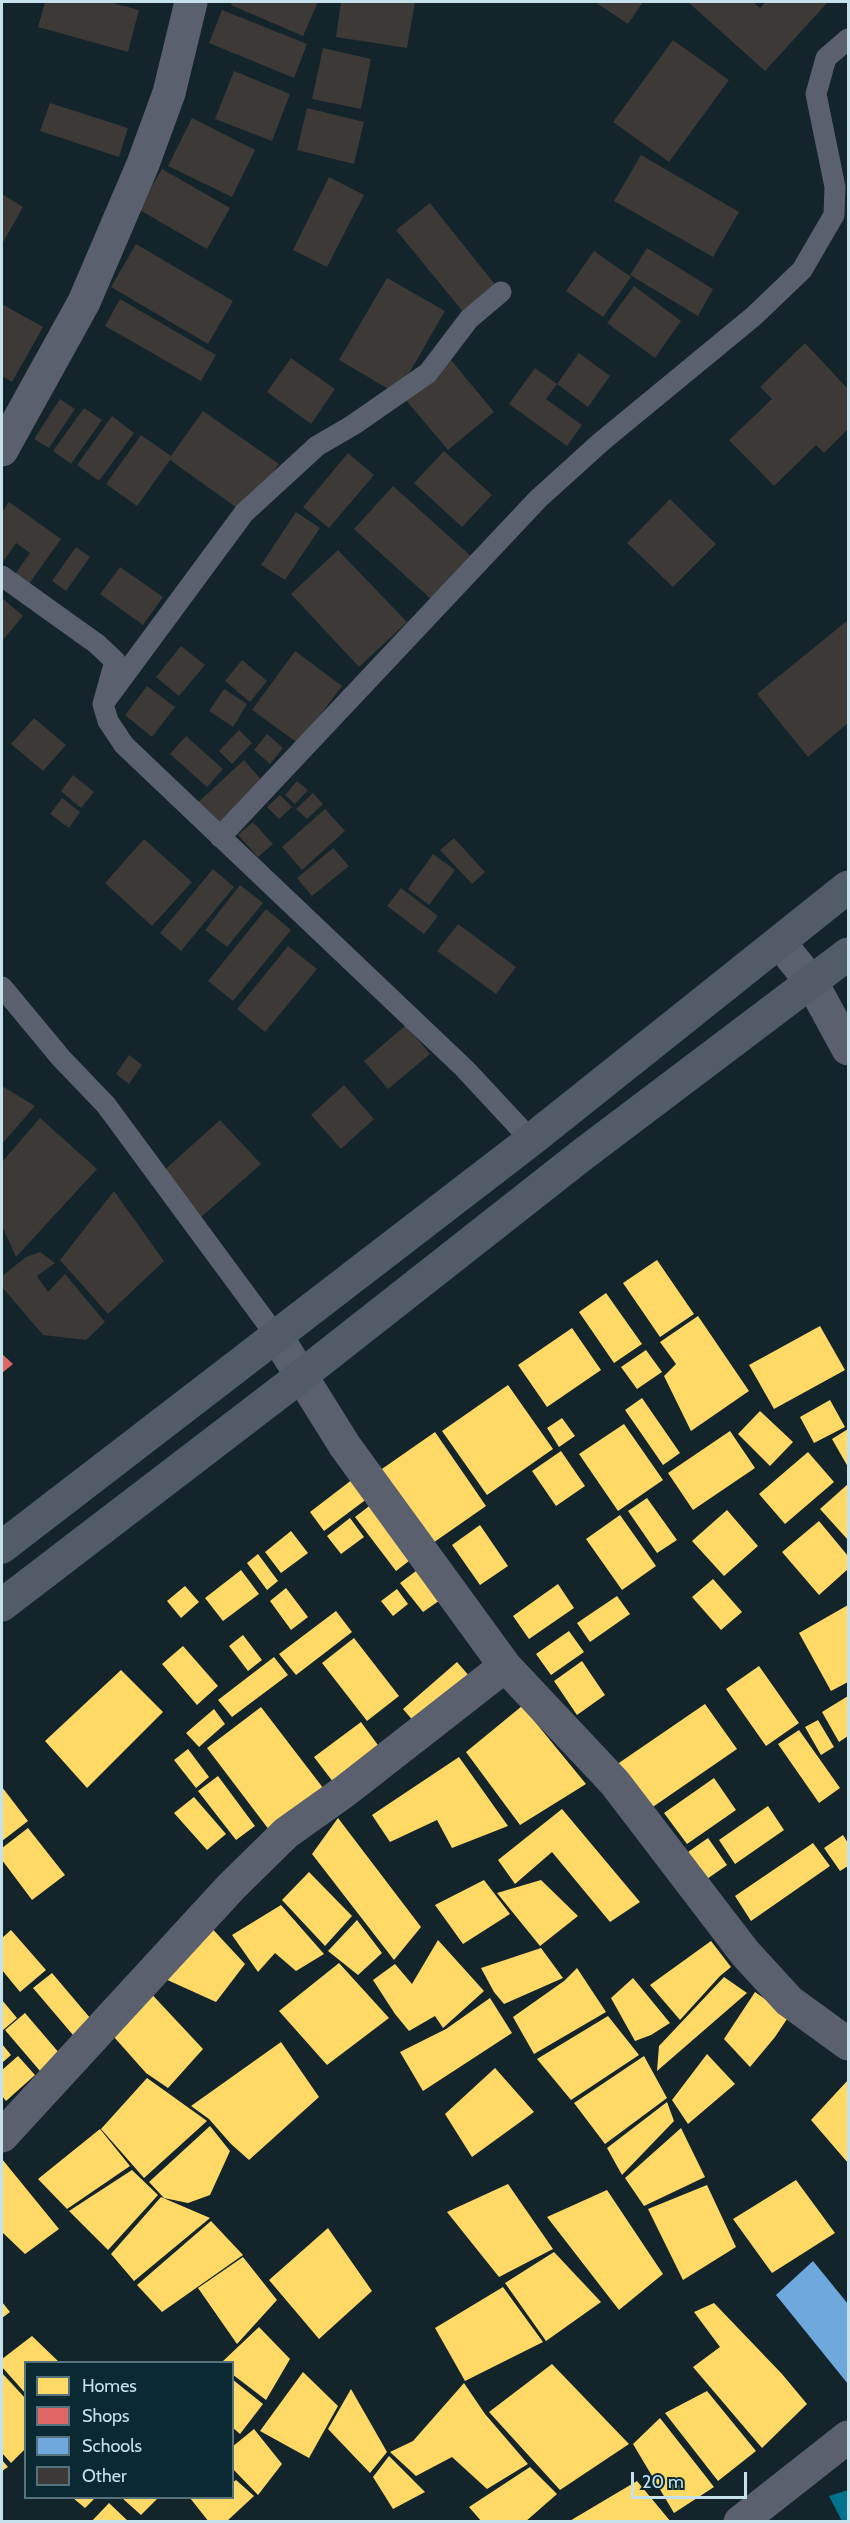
<!DOCTYPE html>
<html>
<head>
<meta charset="utf-8">
<style>
  body { margin:0 }
  #map { position:relative; width:850px; height:2523px; overflow:hidden; background:#13242a; font-family:Cabin,sans-serif }
  canvas { display:block }
  .frame { position:absolute; inset:0; border:3px solid #c5e1ec; pointer-events:none }
  .legend { position:absolute; left:24px; top:2361px; width:210px; height:138px; box-sizing:border-box; background:#0a2933; border:2px solid #55737d; margin:0; padding:8px 10px; list-style:none; font-size:18px; color:#c5e1ec }
  .legend li { display:flex; align-items:center; gap:12px; height:30px }
  .legend b { width:30px; border:2px solid #55737d }
  .scale { position:absolute; left:631px; top:2472px; width:116px; height:27px; box-sizing:border-box; border:3px solid #c5e1ec; border-top:0; padding-left:8px; font-size:18px; line-height:21px; white-space:nowrap; color:#c5e1ec; -webkit-text-stroke:4px #0a2933; paint-order:stroke }
</style>
</head>
<body>
<div id="map">
<canvas width="850" height="2523"></canvas>
<div class="frame"></div>
<ul class="legend">
<li><b style="height:16px;background:#ffd966"></b>Homes</li>
<li><b style="height:16px;background:#e06666"></b>Shops</li>
<li><b style="height:16px;background:#6fa8dc"></b>Schools</li>
<li><b style="height:16px;background:#3c3937"></b>Other</li>
</ul>
<div class="scale">20 m</div>
</div>
<script>
const c = document.querySelector('canvas').getContext('2d');
c.lineJoin = 'round';
function paint(path, color) { c.fillStyle = color; c.fill(path, 'evenodd'); }
const poly = rows => new Path2D(rows.map(r => 'M' + r).join(''));
function stroke(path, color, width, dash) { c.strokeStyle = color; c.lineWidth = width; c.lineCap = dash ? 'butt' : 'round'; c.setLineDash(dash || []); c.stroke(path); }
const water = poly([
  [848,2490,848,2521,842,2521,829,2496]
]);
const homes = poly([
  [657,1260,694,1314,660,1337,623,1283],
  [606,1293,642,1344,614,1363,579,1312],
  [698,1316,749,1391,691,1431,664,1376,676,1364,660,1342],
  [820,1326,845,1370,774,1409,749,1365],
  [572,1328,601,1370,547,1407,518,1365],
  [646,1350,662,1372,637,1389,621,1367],
  [508,1385,553,1449,487,1495,442,1431],
  [642,1398,680,1453,663,1465,625,1410],
  [830,1400,845,1427,814,1443,800,1417],
  [760,1411,793,1442,770,1466,738,1434],
  [562,1418,575,1436,559,1447,547,1428],
  [624,1424,663,1480,618,1511,579,1454],
  [848,1429,848,1467,832,1439],
  [730,1431,755,1468,693,1510,668,1473],
  [435,1432,486,1506,430,1545,379,1471],
  [561,1451,585,1486,556,1506,532,1471],
  [808,1452,834,1482,785,1524,759,1494],
  [353,1479,368,1498,324,1531,310,1512],
  [848,1484,848,1540,820,1509],
  [647,1498,677,1540,657,1553,628,1511],
  [377,1500,418,1554,396,1571,355,1517],
  [727,1510,758,1546,724,1576,692,1541],
  [620,1515,656,1566,622,1590,586,1539],
  [350,1518,364,1537,341,1554,327,1536],
  [819,1521,848,1556,848,1569,819,1595,782,1552],
  [480,1525,508,1566,480,1585,452,1545],
  [291,1531,308,1553,281,1573,265,1552],
  [258,1554,278,1581,267,1590,247,1563],
  [420,1568,443,1598,423,1612,400,1583],
  [241,1570,259,1594,223,1621,205,1598],
  [713,1579,742,1612,721,1630,692,1597],
  [558,1584,574,1608,529,1639,513,1616],
  [185,1586,199,1602,181,1618,167,1601],
  [286,1588,308,1617,291,1630,270,1601],
  [397,1589,408,1604,393,1616,381,1601],
  [617,1596,630,1614,590,1642,577,1623],
  [848,1605,848,1682,831,1691,799,1633],
  [336,1611,352,1632,296,1675,279,1654],
  [569,1631,584,1652,551,1675,536,1654],
  [243,1635,262,1660,248,1671,229,1646],
  [354,1638,399,1696,367,1721,322,1663],
  [183,1646,218,1686,197,1705,162,1664],
  [274,1657,288,1675,232,1717,218,1700],
  [582,1661,605,1695,577,1715,554,1681],
  [457,1662,471,1678,416,1724,403,1709],
  [759,1666,799,1723,766,1746,726,1689],
  [121,1670,163,1712,87,1788,45,1741],
  [848,1696,848,1736,839,1742,822,1712],
  [705,1704,737,1749,644,1813,613,1767],
  [522,1706,586,1784,520,1825,466,1752],
  [261,1707,330,1797,276,1839,207,1748],
  [214,1709,225,1724,199,1747,186,1733],
  [818,1720,834,1747,821,1755,805,1727],
  [361,1722,386,1756,340,1791,314,1757],
  [799,1730,840,1788,819,1803,778,1744],
  [188,1749,209,1777,196,1788,174,1760],
  [459,1757,508,1826,452,1848,437,1820,390,1842,372,1815],
  [218,1776,255,1826,236,1840,198,1791],
  [714,1778,736,1810,687,1844,664,1813],
  [2,1787,28,1821,2,1841],
  [194,1797,226,1834,207,1850,174,1813],
  [768,1806,784,1830,735,1864,719,1840],
  [562,1809,640,1902,610,1922,552,1852,515,1884,498,1860],
  [338,1818,421,1927,394,1960,312,1854],
  [28,1828,65,1875,32,1900,2,1860,2,1848],
  [843,1835,848,1843,848,1866,840,1871,824,1848],
  [708,1838,727,1865,707,1879,688,1852],
  [813,1843,830,1866,751,1921,735,1896],
  [309,1872,352,1916,325,1946,282,1900],
  [484,1880,510,1914,463,1944,435,1905],
  [541,1880,578,1916,540,1946,497,1893],
  [281,1905,324,1954,296,1971,275,1953,258,1972,232,1935],
  [357,1920,382,1953,358,1975,328,1951],
  [206,1922,245,1964,216,2002,163,1978],
  [11,1930,46,1970,20,1992,2,1970,2,1938],
  [438,1940,484,1991,443,2028,435,2016,409,2031,395,2014,373,1980,395,1964,412,1984],
  [711,1941,731,1967,720,1976,680,2020,650,1985],
  [541,1948,563,1978,504,2004,494,1992,481,1968],
  [339,1963,389,2018,327,2065,279,2011],
  [577,1968,606,2012,534,2054,513,2017,564,1981],
  [52,1973,91,2019,73,2035,33,1988],
  [724,1977,747,1993,657,2071,659,2046],
  [633,1978,670,2023,651,2035,635,2041,611,1998],
  [145,1987,203,2049,168,2088,146,2073,106,2028],
  [755,1992,789,2016,775,2037,750,2067,724,2039],
  [490,1998,512,2033,423,2091,400,2052,446,2029],
  [2,2000,17,2018,2,2031],
  [25,2013,66,2061,46,2078,5,2030],
  [608,2016,639,2055,571,2100,537,2059],
  [281,2042,319,2097,249,2160,231,2144,209,2119,191,2106],
  [2,2044,11,2055,2,2063],
  [707,2054,735,2084,688,2124,672,2100],
  [18,2056,35,2075,6,2101,2,2096,2,2070],
  [644,2056,667,2098,605,2144,574,2103],
  [495,2068,534,2112,472,2157,445,2114],
  [147,2078,207,2121,144,2178,101,2129],
  [848,2080,848,2163,811,2120],
  [667,2102,674,2121,622,2175,607,2148],
  [210,2126,230,2151,210,2195,188,2203,164,2198,149,2182],
  [681,2128,705,2177,644,2206,625,2178],
  [100,2129,130,2166,67,2209,38,2179],
  [2,2159,59,2229,25,2254,2,2232],
  [132,2170,158,2195,108,2250,69,2211],
  [796,2180,835,2233,772,2273,733,2219],
  [508,2184,553,2249,499,2277,447,2212],
  [707,2185,736,2247,683,2280,648,2209],
  [607,2190,663,2274,619,2310,547,2217],
  [161,2197,210,2218,134,2281,111,2254],
  [211,2221,243,2255,162,2312,137,2285],
  [328,2228,372,2291,319,2339,269,2280],
  [554,2252,601,2302,546,2341,505,2283],
  [243,2257,277,2300,237,2344,198,2288],
  [503,2287,543,2342,465,2381,435,2328],
  [2,2302,10,2312,2,2318],
  [714,2303,782,2374,807,2404,762,2448,693,2367,720,2347,694,2312],
  [259,2327,290,2359,266,2400,232,2374,232,2362,222,2362],
  [32,2336,59,2362,26,2362,26,2394,2,2367,2,2359],
  [552,2364,629,2444,560,2490,489,2412],
  [303,2372,338,2406,309,2458,260,2431],
  [2,2373,26,2399,26,2448,11,2463,2,2453],
  [232,2379,263,2404,240,2434,232,2427],
  [464,2383,485,2414,528,2464,487,2489,452,2457,416,2476,390,2452,413,2441],
  [351,2389,387,2452,370,2473,328,2429],
  [707,2391,756,2451,718,2481,665,2413],
  [660,2418,714,2487,674,2513,633,2444],
  [254,2429,282,2464,258,2495,232,2468,232,2447],
  [389,2456,425,2492,393,2509,373,2477],
  [2,2460,8,2467,2,2471],
  [530,2467,557,2494,525,2522,482,2522,469,2507],
  [236,2480,254,2496,226,2522,209,2522,190,2498,232,2498,232,2483],
  [637,2481,671,2522,568,2522],
  [73,2498,95,2498,85,2508],
  [122,2498,158,2498,141,2515],
  [109,2503,129,2522,91,2522]
]);
const shops = poly([
  [2,1354,13,1364,2,1373]
]);
const schools = poly([
  [813,2261,848,2304,848,2384,776,2295]
]);
const building = poly([
  [45,2,109,2,139,10,128,52,38,27],
  [232,2,318,2,303,36,231,5],
  [341,2,415,2,407,48,336,37],
  [595,2,643,2,628,24],
  [688,2,753,2,760,8,765,2,828,2,765,71],
  [222,10,307,44,294,78,209,43],
  [673,40,729,80,669,162,613,122],
  [323,48,371,59,361,109,312,99],
  [234,71,290,94,272,141,215,119],
  [50,103,128,128,119,157,40,131],
  [307,108,364,122,354,164,297,150],
  [192,118,255,150,232,197,168,166],
  [641,155,739,212,713,257,614,201],
  [162,169,230,208,207,249,138,209],
  [329,177,364,195,327,267,293,250],
  [2,194,23,207,2,244],
  [430,203,501,292,469,319,396,230],
  [136,244,233,301,208,344,111,287],
  [647,248,713,289,698,316,630,275],
  [594,251,631,277,603,317,566,291],
  [387,278,445,311,397,394,339,360],
  [634,286,681,321,655,358,607,323],
  [120,299,216,355,201,381,105,326],
  [2,304,43,327,12,382,2,376],
  [805,343,848,389,848,429,824,453,816,445,774,486,729,440,772,399,760,387],
  [579,353,610,376,588,407,557,384],
  [291,358,335,389,311,424,267,392],
  [451,360,494,412,448,450,405,399],
  [535,368,557,384,546,399,582,425,567,446,509,404],
  [60,399,75,409,49,448,34,439],
  [84,408,102,420,71,464,53,451],
  [203,411,279,464,244,513,170,460,137,506,106,484,141,435,171,456],
  [112,416,134,433,99,481,77,465],
  [444,451,492,495,462,527,414,483],
  [348,453,374,475,329,528,303,507],
  [393,486,472,557,433,601,354,529],
  [670,499,716,544,673,587,627,543],
  [9,502,61,539,24,591,10,581,30,553,16,543,2,563,2,512],
  [296,512,320,528,285,580,261,565],
  [76,547,90,557,66,591,52,581],
  [338,550,407,622,359,667,291,594],
  [120,567,163,597,143,625,100,594],
  [2,598,23,616,2,641],
  [848,620,848,723,808,757,757,694],
  [181,646,205,665,179,696,156,677],
  [295,651,342,686,299,744,252,710],
  [242,660,267,681,250,702,225,681],
  [147,686,175,707,152,737,125,715],
  [224,689,247,704,233,727,209,711],
  [34,718,66,745,43,771,11,744],
  [239,730,252,743,232,764,219,751],
  [267,734,283,748,270,764,254,750],
  [186,736,223,769,207,787,170,754],
  [244,760,266,785,216,830,194,806],
  [73,775,94,792,81,808,61,791],
  [297,781,308,790,295,804,285,795],
  [313,793,323,804,307,819,296,809],
  [280,795,292,807,279,819,267,807],
  [62,798,80,812,69,828,50,814],
  [325,809,345,831,302,870,282,847],
  [253,822,273,844,258,857,238,835],
  [454,838,485,872,472,884,440,850],
  [144,839,192,882,152,926,105,883],
  [333,848,349,866,312,896,297,878],
  [433,854,455,870,429,905,408,889],
  [213,869,234,887,181,951,160,933],
  [240,885,263,903,227,947,205,930],
  [401,888,438,916,424,934,387,906],
  [266,909,291,930,233,1001,208,981],
  [458,924,516,967,496,994,437,951],
  [288,946,317,969,265,1032,237,1009],
  [406,1025,430,1054,388,1089,364,1061],
  [129,1055,142,1065,129,1084,116,1074],
  [344,1085,374,1119,341,1149,311,1115],
  [2,1086,35,1106,2,1144],
  [40,1118,97,1169,16,1257,2,1226,2,1162],
  [220,1120,261,1164,190,1227,150,1183],
  [114,1191,164,1261,108,1314,60,1260],
  [40,1252,55,1263,37,1276,48,1292,65,1274,105,1322,86,1340,43,1335,2,1287,2,1276,26,1257]
]);
const service = poly([
  [2,576,97,644,115,661,103,704,244,513,317,446,353,425,428,373,469,319,501,292],
  [103,704,108,721,124,745,465,1069,531,1140],
  [220,837,538,499,601,442,754,316,802,270,834,215,835,187,816,94,826,58,848,39],
  [2,987,61,1058,106,1105,277,1337]
]);
const minor = poly([
  [2,450,84,302,143,164,169,93,191,2],
  [780,943,812,983,848,1049],
  [277,1337,345,1446,505,1666,615,1783,745,1953,789,2001,848,2044],
  [2,2136,231,1887,286,1833,345,1791,505,1666],
  [740,2522,848,2437]
]);
const trunk = poly([
  [2,1547,531,1140,848,887],
  [2,1605,301,1376,582,1155,848,954]
]);
paint(water, '#03728d');
paint(homes, '#ffd966');
paint(shops, '#e06666');
paint(schools, '#6fa8dc');
paint(building, '#3c3937');
stroke(service, '#5a606e', 21);
stroke(minor, '#5a606e', 33);
stroke(trunk, '#525c68', 33);
</script>
</body>
</html>
